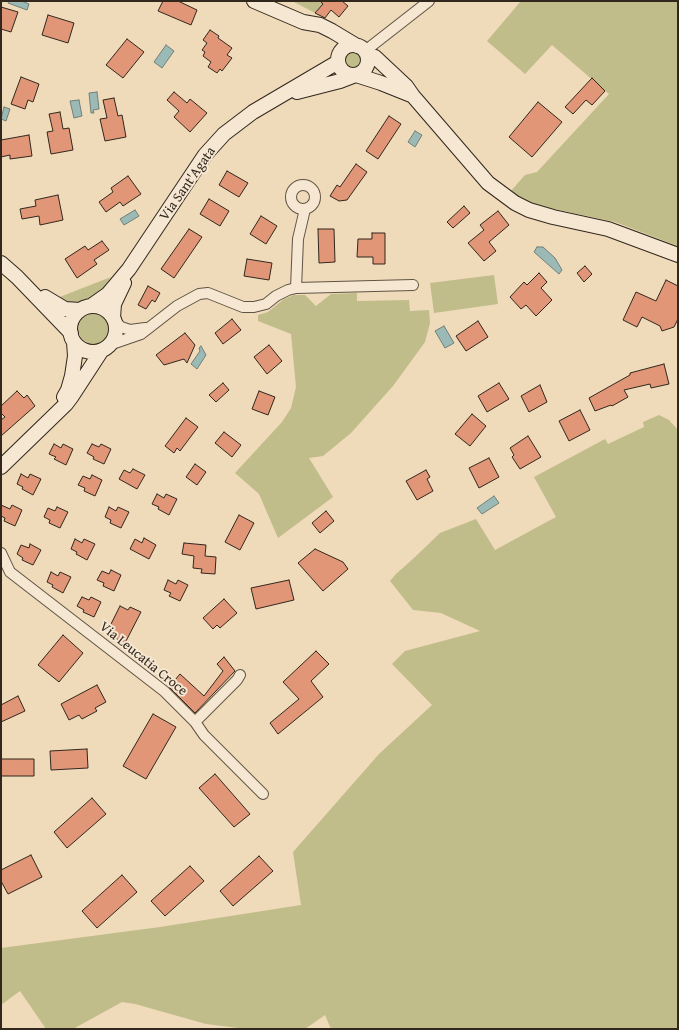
<!DOCTYPE html>
<html>
<head>
<meta charset="utf-8">
<style>
  body { margin:0 }
  #map { position:relative; width:679px; height:1030px; overflow:hidden; background:#efdaba; font-family:"Gentium Book Plus",serif }
  canvas { display:block }
  .frame { position:absolute; inset:0; border:2px solid #31271d; pointer-events:none }
</style>
</head>
<body>
<div id="map">
<canvas width="679" height="1030"></canvas>
<div class="frame"></div>
</div>
<script>
const c = document.querySelector('canvas').getContext('2d');
c.lineJoin = 'round';
function paint(path, color) { c.fillStyle = color; c.fill(path, 'evenodd'); }
const poly = rows => new Path2D(rows.map(r => 'M' + r).join(''));
function stroke(path, color, width, dash) { c.strokeStyle = color; c.lineWidth = width; c.lineCap = dash ? 'butt' : 'round'; c.setLineDash(dash || []); c.stroke(path); }
function drawText(font, color, halo, rows, align = 'center') {
  c.font = font + ' "Gentium Book Plus",serif'; c.lineWidth = 4; c.setLineDash([]); c.textBaseline = 'middle'; c.strokeStyle = halo; c.fillStyle = color; for (const [text, x, y, turn = 0] of rows) {
    c.save(); c.translate(x, y); c.rotate((+turn || 0) * Math.PI / 180); c.textAlign = isNaN(turn) ? turn : align; if (halo) c.strokeText(text, 0, 0); c.fillText(text, 0, 0); c.restore();
  }
}
const green = poly([
  [292,1,325,1,315,13],
  [521,1,678,1,678,246,615,222,536,205,518,198,510,192,525,175,537,172,609,94,552,45,525,74,487,41],
  '342 59a10 10 0 1 1 20 0a10 10 0 1 1-20 0Z',
  [494,275,498,304,434,313,430,283],
  [111,277,102,289,94,296,84,301,77,303,70,304,57,298],
  [357,293,357,301,409,300,410,311,429,310,430,323,425,342,393,386,351,433,323,456,309,458,333,497,278,538,259,494,235,473,282,422,291,408,296,387,291,334,258,321,258,315,268,312,284,299,294,295,305,295,316,306,331,294],
  '78 328a16 16 0 1 1 32 0a16 16 0 1 1-32 0Z',
  [659,415,669,420,678,430,678,1029,331,1029,325,1015,305,1029,246,1029,206,1024,135,1004,122,1002,73,1029,46,1029,20,991,1,1005,1,948,160,927,301,905,293,852,379,754,432,705,392,664,405,651,480,631,441,613,413,610,390,581,396,574,415,557,440,533,476,519,495,550,556,517,534,477,605,439,608,444,644,427,643,422]
]);
const water = poly([
  [9,1,22,1,29,4,27,10,8,3,9,1],
  [166,45,174,51,162,68,154,62,166,45],
  [97,92,99,109,93,110,94,113,91,113,89,93,97,92],
  [79,100,82,116,74,118,70,101,79,100],
  [4,107,10,109,6,121,1,119,4,107],
  [415,131,422,135,415,147,408,142,415,131],
  [135,210,139,216,124,225,120,219,135,210],
  [537,247,543,247,555,258,562,270,559,274,534,252,537,247],
  [444,326,454,343,445,348,435,331,444,326],
  [201,346,206,355,197,369,191,364,200,351,199,348,201,346],
  [494,496,499,503,482,514,477,508,494,496]
]);
const building = poly([
  [163,1,178,1,197,10,191,25,158,11,163,1],
  [320,1,342,1,348,6,339,17,331,10,325,18,315,13,323,4,320,1],
  [1,7,18,12,11,32,1,29,1,7],
  [48,15,74,23,68,43,42,35,48,15],
  [210,30,219,36,218,38,232,48,227,55,232,58,222,71,220,69,217,73,208,67,211,62,203,56,205,52,202,50,207,43,203,40,210,30],
  [127,39,144,52,123,78,106,65,127,39],
  [21,77,39,84,33,102,28,100,25,109,11,104,21,77],
  [592,78,605,91,592,105,586,100,573,114,565,107,592,78],
  [174,92,187,103,190,99,207,113,190,132,174,117,179,111,167,100,174,92],
  [114,98,118,116,122,115,126,137,105,141,100,119,107,118,103,100,114,98],
  [538,102,562,122,532,157,509,137,538,102],
  [60,112,63,129,69,128,73,150,51,154,47,132,53,131,49,114,60,112],
  [389,116,401,124,378,159,366,151,389,116],
  [29,135,32,156,10,159,10,155,1,157,1,140,29,135],
  [356,164,367,172,347,200,339,201,330,196,337,185,340,187,356,164],
  [227,171,248,183,239,197,219,185,227,171],
  [128,176,141,194,123,206,120,202,106,212,99,202,113,192,111,188,128,176],
  [58,195,63,220,40,225,39,216,22,219,20,209,36,206,35,200,58,195],
  [209,199,229,211,220,226,200,214,209,199],
  [464,206,470,213,453,228,447,222,464,206],
  [498,211,509,225,489,242,496,251,484,261,468,243,484,230,480,225,498,211],
  [261,216,277,226,266,244,250,234,261,216],
  [189,229,202,237,174,278,161,269,189,229],
  [318,229,334,229,335,262,319,263,318,229],
  [372,233,385,233,385,264,373,264,373,257,357,257,358,239,372,239,372,233],
  [102,241,109,250,94,260,97,264,77,278,65,259,85,246,88,250,102,241],
  [247,259,272,263,269,280,244,276,247,259],
  [585,266,592,274,584,282,577,273,585,266],
  [539,273,547,282,541,288,552,300,536,316,526,305,521,309,510,297,524,282,527,285,539,273],
  [666,280,678,286,678,319,674,327,662,331,660,326,642,317,637,327,623,320,636,292,656,301,666,280],
  [148,286,160,293,155,302,152,300,146,309,138,305,148,286],
  [232,319,241,330,223,344,215,333,232,319],
  [478,321,488,337,466,351,456,336,478,321],
  [185,333,195,345,187,363,184,359,164,365,156,355,185,333],
  [269,345,282,361,267,374,254,357,269,345],
  [664,364,669,384,651,388,650,384,624,390,628,397,612,406,611,405,595,411,589,398,630,375,630,373,664,364],
  [223,383,229,390,216,402,209,395,223,383],
  [499,383,509,399,487,412,478,396,499,383],
  [540,385,547,402,529,412,521,396,540,385],
  [17,391,24,398,27,395,35,406,1,436,1,420,5,417,1,413,1,406,17,391],
  [259,391,275,397,268,415,252,409,259,391],
  [580,410,590,430,569,441,559,421,580,410],
  [472,414,486,426,470,446,455,434,472,414],
  [186,418,198,427,180,451,177,448,174,453,165,446,186,418],
  [224,432,241,445,232,457,215,443,224,432],
  [528,436,541,457,520,469,512,457,514,455,510,448,528,436],
  [54,444,61,448,63,444,73,449,66,465,54,459,56,457,49,454,54,444],
  [92,444,99,447,101,444,111,449,104,464,93,459,94,457,87,453,92,444],
  [489,458,499,477,479,488,469,468,489,458],
  [195,464,206,472,197,485,186,477,195,464],
  [133,469,145,475,137,489,119,479,124,470,130,473,133,469],
  [426,470,430,477,427,479,433,491,417,500,406,481,426,470],
  [21,474,28,478,30,474,41,479,33,495,22,489,23,487,17,484,21,474],
  [92,475,102,480,95,496,84,491,85,488,78,485,83,476,90,479,92,475],
  [157,494,164,498,166,494,177,499,169,515,158,509,159,507,152,504,157,494],
  [1,505,10,509,12,505,22,510,15,526,4,521,5,518,1,516,1,505],
  [57,507,68,512,60,528,49,523,50,520,44,517,48,508,55,511,57,507],
  [109,507,116,511,118,507,129,512,121,528,110,523,111,520,105,517,109,507],
  [326,511,334,521,320,533,312,523,326,511],
  [239,515,254,523,240,550,225,542,239,515],
  [144,538,156,545,149,559,130,549,135,539,142,543,144,538],
  [75,539,82,543,84,539,95,544,87,560,76,554,77,552,71,549,75,539],
  [184,543,206,545,205,556,216,557,215,574,201,573,202,569,193,568,194,556,182,554,184,543],
  [30,544,41,550,33,565,22,560,23,558,17,554,21,545,29,548,30,544],
  [315,549,343,562,348,569,323,591,298,563,315,549],
  [111,570,121,575,114,591,103,586,104,583,97,580,102,571,109,574,111,570],
  [51,572,58,576,60,572,71,577,63,593,52,587,53,585,47,582,51,572],
  [168,580,176,584,178,580,188,585,180,601,169,596,171,593,164,590,168,580],
  [289,580,294,600,256,609,251,588,289,580],
  [82,597,89,600,91,597,101,602,94,617,83,612,84,610,77,606,82,597],
  [224,599,237,613,220,628,217,625,213,629,203,618,224,599],
  [120,606,128,610,130,607,141,612,125,643,115,638,117,634,108,630,120,606],
  [63,635,83,653,59,682,38,665,63,635],
  [316,651,329,664,311,681,323,697,278,734,270,723,299,699,283,682,316,651],
  [224,657,235,671,195,713,169,687,180,674,204,696,223,671,217,664,224,657],
  [97,685,106,702,95,708,97,711,82,719,79,715,69,720,61,704,97,685],
  [18,696,25,711,1,722,1,705,18,696],
  [153,714,176,727,146,779,123,766,153,714],
  [87,749,88,768,51,770,50,751,87,749],
  [1,759,34,759,34,776,1,776,1,759],
  [215,774,250,814,234,827,199,788,215,774],
  [92,798,106,814,67,848,54,832,92,798],
  [31,855,42,877,8,894,1,881,1,870,31,855],
  [259,856,273,871,233,906,220,891,259,856],
  [190,866,204,881,165,916,151,901,190,866],
  [122,875,137,892,97,928,82,911,122,875]
]);
const minor = poly([
  [365,51,429,1],
  '291 197a12 12 0 1 1 24 0a12 12 0 1 1-24 0Z',
  [296,288,298,239,305,209],
  [114,320,121,327,130,330,145,328],
  [109,345,141,334,177,306,199,294,208,293,243,307,254,307,266,304,276,296,288,290,296,288,413,285],
  [1,553,10,572,164,691,195,722,204,735,263,794],
  [195,722,237,680,240,675]
]);
const secondary = poly([
  [254,1,303,22,320,25,332,31,357,46],
  '338 60a15 15 0 1 1 30 0a15 15 0 1 1-30 0Z',
  [367,54,375,57,406,86,413,96,488,183,515,203,529,210,553,217,608,229,678,255],
  [356,75,381,83,411,95],
  [297,92,340,81,353,76],
  [1,263,17,277,71,333],
  [45,297,65,309,80,310],
  [91,306,108,294,129,269,205,155,224,134,253,112,338,62],
  '70 329a23 23 0 1 1 46 0a23 23 0 1 1-46 0Z',
  [113,318,114,304,124,283],
  [64,397,68,390,72,376,75,356,74,342],
  [1,467,66,404,72,396,102,350]
]);
const streetNames = [
  ["Via Sant'Agata",188,184,-55],
  ["Via Leucatia Croce",143,659,39]
];
paint(green, '#c1bd8a');
paint(water, '#9bbab6');
stroke(water, '#717f79', 1);
paint(building, '#e09677');
stroke(building, '#31271d', 1);
stroke(minor, '#605444', 12);
stroke(secondary, '#31271d', 16);
stroke(minor, '#f5e7d2', 10);
stroke(secondary, '#f5e7d2', 14);
drawText('14px', '#31271d', '#f5e7d2', streetNames);
</script>
</body>
</html>
